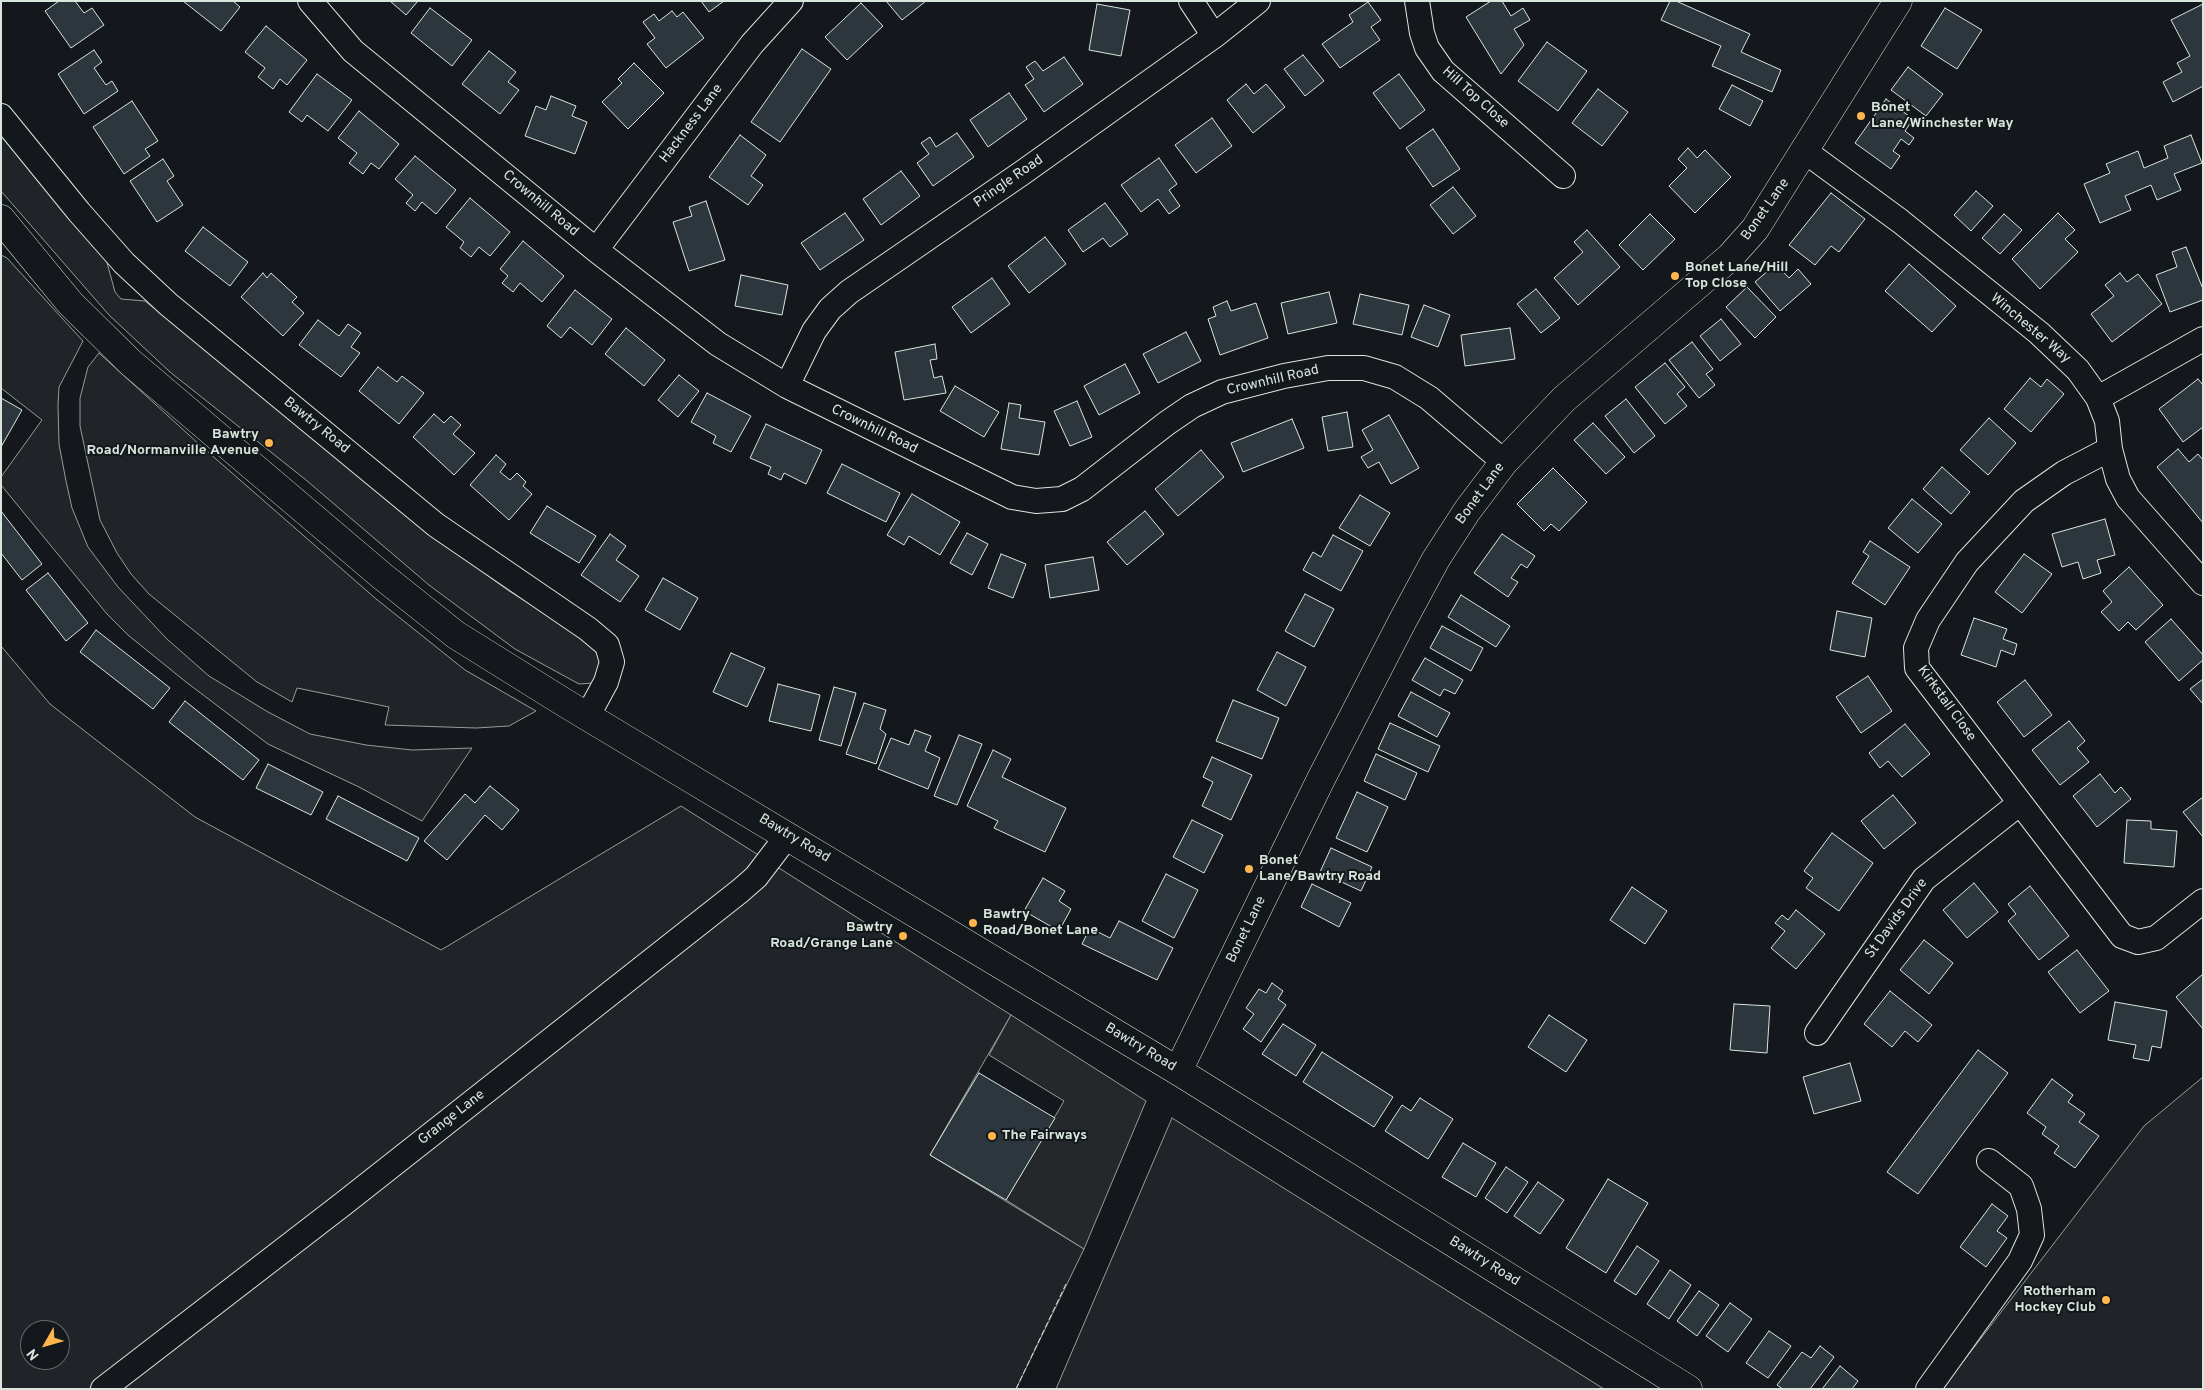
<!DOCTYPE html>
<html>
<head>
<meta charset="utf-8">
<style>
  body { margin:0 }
  #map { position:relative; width:2204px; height:1390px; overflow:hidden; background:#14181c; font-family:Overpass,sans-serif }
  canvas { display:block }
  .frame { position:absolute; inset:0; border:2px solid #d8e6dc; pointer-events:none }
  .north { position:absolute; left:20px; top:1320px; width:50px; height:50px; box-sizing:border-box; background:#14181c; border:1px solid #626a69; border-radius:50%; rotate:232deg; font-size:14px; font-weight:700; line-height:20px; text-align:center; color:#d8e6dc }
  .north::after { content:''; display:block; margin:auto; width:18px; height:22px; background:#ffb74d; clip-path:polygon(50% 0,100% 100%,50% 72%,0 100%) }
</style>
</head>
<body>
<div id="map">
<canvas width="2204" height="1390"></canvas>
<div class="frame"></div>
<div class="north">N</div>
</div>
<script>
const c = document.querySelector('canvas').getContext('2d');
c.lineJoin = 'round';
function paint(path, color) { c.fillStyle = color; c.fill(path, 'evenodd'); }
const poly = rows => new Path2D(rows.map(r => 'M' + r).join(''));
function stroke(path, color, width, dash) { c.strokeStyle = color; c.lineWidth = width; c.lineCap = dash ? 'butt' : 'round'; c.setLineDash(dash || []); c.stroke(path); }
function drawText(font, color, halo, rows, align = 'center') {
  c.font = font + ' Overpass,sans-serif'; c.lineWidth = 4; c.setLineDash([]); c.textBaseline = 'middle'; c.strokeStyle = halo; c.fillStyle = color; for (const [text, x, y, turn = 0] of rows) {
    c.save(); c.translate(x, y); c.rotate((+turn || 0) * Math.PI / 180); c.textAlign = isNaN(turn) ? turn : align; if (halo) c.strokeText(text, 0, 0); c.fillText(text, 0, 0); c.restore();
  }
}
const green = poly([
  [1,130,106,259,115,292,121,299,145,301,301,426,444,544,509,591,588,640,599,657,602,674,594,683,579,684,515,649,429,585,306,480,170,372,109,315,1,191,1,130],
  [1,255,7,258,83,341,59,387,58,405,59,444,66,481,72,508,88,547,118,587,167,639,209,676,268,712,310,734,366,745,412,750,472,748,422,821,359,787,268,744,186,682,128,635,107,614,1,485,1,477,42,420,1,388,1,255],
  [99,353,200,445,375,598,465,670,536,711,509,726,476,728,385,725,389,707,297,688,292,702,257,682,149,594,131,574,117,553,100,520,80,426,80,398,88,367,99,353],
  [1,646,50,704,195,817,441,950,681,806,1011,1015,930,1155,1084,1249,1016,1389,1,1389,1,646],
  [30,1330,60,1330,60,1360,30,1360,30,1330],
  [2203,1077,2203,1389,1942,1389,2144,1126,2203,1077],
  [1172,1118,1604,1389,1056,1389,1172,1118]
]);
const parking = poly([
  [1011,1015,1146,1101,1084,1249,1006,1200,1064,1101,989,1055,1011,1015]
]);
const building = poly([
  [59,1,75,1,84,13,92,8,104,25,71,48,45,11,59,1],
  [183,1,233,1,240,7,221,31,183,1],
  [390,1,418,1,406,15,390,1],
  [701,1,724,1,709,12,701,1],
  [886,1,926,1,902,20,886,1],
  [1491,1,1502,1,1511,16,1523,8,1530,20,1514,29,1524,45,1501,74,1466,17,1491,1],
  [1670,1,1676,1,1750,34,1741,52,1781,70,1772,92,1712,66,1721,46,1661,20,1670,1],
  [1368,2,1381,20,1371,27,1380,40,1340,68,1322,44,1353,22,1349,15,1368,2],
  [861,3,883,26,847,60,825,37,861,3],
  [1097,4,1130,10,1121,56,1089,50,1097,4],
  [2203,4,2203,86,2173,102,2163,82,2182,72,2177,63,2190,56,2171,20,2203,4],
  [430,8,472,40,452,66,411,33,430,8],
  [1945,8,1982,30,1957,69,1921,46,1945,8],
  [672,11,677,17,683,12,704,38,666,68,647,44,655,38,643,22,654,14,659,21,672,11],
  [266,26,307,60,287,85,280,79,273,89,258,77,265,68,245,52,266,26],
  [1547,42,1587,71,1558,111,1518,81,1547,42],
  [802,49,831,69,780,142,751,122,802,49],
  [94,50,102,62,94,68,106,85,112,81,118,91,84,114,58,74,94,50],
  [489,51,516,72,508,82,519,90,500,114,462,84,489,51],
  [1303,55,1324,81,1305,96,1284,69,1303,55],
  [1064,57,1083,84,1044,112,1025,85,1034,79,1026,67,1035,61,1043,71,1064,57],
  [634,63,664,93,628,129,602,102,622,83,618,79,634,63],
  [1908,67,1943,94,1926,116,1891,90,1908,67],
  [317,74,352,100,328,131,307,115,302,122,289,112,317,74],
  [1399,74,1425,110,1400,129,1373,93,1399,74],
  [1246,84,1254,94,1266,84,1285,107,1253,133,1227,100,1246,84],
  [1732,85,1763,101,1750,126,1719,109,1732,85],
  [1598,89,1628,112,1602,146,1572,123,1598,89],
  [1009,93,1027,119,988,147,970,120,1009,93],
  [551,96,576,106,572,116,587,122,575,154,525,136,536,106,546,110,551,96],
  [1886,99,1913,119,1905,131,1914,138,1909,145,1901,139,1893,151,1900,156,1891,169,1855,143,1886,99],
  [132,101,158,141,145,149,150,156,124,174,93,127,132,101],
  [359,111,399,144,379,169,371,163,363,174,349,163,357,153,338,138,359,111],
  [1212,118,1232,146,1196,173,1175,145,1212,118],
  [1433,129,1460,169,1433,187,1406,148,1433,129],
  [957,133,974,157,933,186,917,163,929,154,921,143,930,137,936,147,957,133],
  [740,135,766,155,751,176,763,185,748,205,709,177,740,135],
  [2191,135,2202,163,2174,174,2181,190,2157,200,2151,185,2125,196,2131,210,2100,223,2084,184,2110,173,2106,164,2138,151,2144,168,2168,158,2164,146,2191,135],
  [1688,148,1697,158,1705,150,1731,177,1695,213,1669,186,1687,168,1678,159,1688,148],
  [415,156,456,190,436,214,422,202,415,211,406,203,413,195,395,179,415,156],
  [1159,158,1177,184,1169,190,1180,206,1169,214,1158,199,1141,212,1121,185,1159,158],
  [163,159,174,176,167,181,183,205,157,222,130,181,163,159],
  [901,171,920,196,881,225,863,199,901,171],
  [1453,187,1476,216,1453,234,1430,205,1453,187],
  [1976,191,1993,206,1971,231,1954,215,1976,191],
  [1831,193,1865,219,1839,252,1831,246,1815,265,1789,245,1831,193],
  [470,198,510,232,490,256,479,247,471,257,460,248,464,242,446,227,470,198],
  [706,201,725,260,689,271,673,222,692,216,689,207,706,201],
  [1105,203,1128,234,1110,247,1103,238,1083,252,1068,230,1105,203],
  [845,213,864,240,820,270,801,243,845,213],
  [2058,213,2075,230,2065,239,2078,252,2040,289,2012,259,2058,213],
  [1650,214,1675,239,1643,270,1619,245,1650,214],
  [2004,214,2022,230,2000,254,1982,238,2004,214],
  [203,227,248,262,230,286,185,251,203,227],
  [1587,230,1620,267,1578,305,1554,278,1583,252,1574,242,1587,230],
  [1045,237,1066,264,1029,293,1008,266,1045,237],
  [523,241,564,276,542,302,520,283,513,292,502,283,508,276,500,269,523,241],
  [2186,247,2203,289,2203,300,2170,312,2156,275,2177,267,2172,252,2186,247],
  [1776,264,1789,278,1798,269,1811,284,1780,311,1755,282,1776,264],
  [1909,264,1956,306,1932,332,1885,291,1909,264],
  [263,273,267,278,271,273,297,297,292,302,304,313,283,336,241,297,263,273],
  [2120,273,2127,282,2138,274,2162,304,2112,342,2091,314,2114,296,2105,285,2120,273],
  [741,275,788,285,782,315,735,306,741,275],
  [992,278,1010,304,971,333,952,307,992,278],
  [1747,287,1776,317,1755,338,1726,307,1747,287],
  [1536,289,1560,318,1541,333,1517,304,1536,289],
  [575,290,612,319,592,345,570,327,561,338,547,326,575,290],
  [1329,292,1337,323,1288,334,1281,303,1329,292],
  [1360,294,1409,305,1402,335,1353,324,1360,294],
  [1227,301,1231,311,1256,303,1268,338,1220,355,1208,319,1216,316,1213,307,1227,301],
  [1424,305,1450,315,1438,347,1411,337,1424,305],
  [1721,319,1741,344,1720,361,1700,336,1721,319],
  [318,320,339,336,348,324,361,333,351,347,360,353,341,377,299,345,318,320],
  [626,328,665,360,644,386,605,354,626,328],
  [1510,328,1515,359,1465,366,1461,335,1510,328],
  [1186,332,1201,361,1158,383,1143,354,1186,332],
  [1692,342,1713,369,1706,374,1715,385,1699,398,1669,360,1692,342],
  [935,344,937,359,930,360,934,378,942,376,946,393,904,400,895,352,935,344],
  [1665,363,1685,387,1677,394,1687,406,1665,424,1635,387,1665,363],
  [1125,364,1140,393,1099,415,1084,386,1125,364],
  [378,367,397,382,402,376,424,393,399,424,359,391,378,367],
  [679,375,699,391,678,417,658,400,679,375],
  [2030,378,2041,387,2047,379,2064,394,2031,432,2004,409,2030,378],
  [2198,379,2203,385,2203,427,2183,442,2159,409,2198,379],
  [955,386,999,412,984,437,940,411,955,386],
  [707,393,751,416,731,452,713,443,716,436,691,422,707,393],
  [1,398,22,410,1,447,1,398],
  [1626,399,1655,436,1634,453,1605,416,1626,399],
  [1077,401,1092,437,1070,446,1054,411,1077,401],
  [1009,403,1021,405,1019,418,1045,422,1039,455,1001,449,1009,403],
  [1347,412,1353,447,1328,451,1322,417,1347,412],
  [434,414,444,423,451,416,461,425,453,434,475,453,454,475,413,437,434,414],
  [1389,415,1419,468,1391,484,1379,462,1368,468,1361,457,1373,450,1362,430,1389,415],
  [1989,418,2016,443,1988,475,1960,450,1989,418],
  [1292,419,1304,448,1243,472,1231,443,1292,419],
  [1593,423,1625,457,1606,474,1574,440,1593,423],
  [766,424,822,450,806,484,784,473,781,480,768,474,771,467,750,458,766,424],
  [2178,449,2189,462,2198,454,2203,460,2203,523,2157,467,2178,449],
  [1201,450,1224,477,1178,516,1155,489,1201,450],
  [496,455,506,464,500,472,510,480,517,473,526,482,523,486,532,494,509,520,470,485,496,455],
  [842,464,900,493,886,522,827,493,842,464],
  [1942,467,1970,492,1951,514,1923,489,1942,467],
  [1553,468,1587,502,1559,531,1551,524,1544,531,1517,504,1553,468],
  [912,494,960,522,940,555,909,536,904,545,887,535,912,494],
  [1360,495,1390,513,1370,546,1339,528,1360,495],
  [1912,499,1942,524,1918,553,1888,528,1912,499],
  [547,506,596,536,579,563,530,533,547,506],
  [1,511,42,564,22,580,1,553,1,511],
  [1145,511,1164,534,1127,565,1107,542,1145,511],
  [2105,519,2115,555,2097,560,2101,573,2083,579,2078,562,2062,567,2052,534,2105,519],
  [967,533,988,544,972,575,950,563,967,533],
  [610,534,626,546,616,560,639,576,620,602,581,575,610,534],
  [1502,534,1535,556,1527,568,1521,564,1511,578,1518,582,1508,597,1474,573,1502,534],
  [1333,535,1363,551,1341,591,1303,570,1313,552,1321,557,1333,535],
  [1870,541,1910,567,1885,605,1852,583,1869,556,1863,552,1870,541],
  [1001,554,1026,564,1013,598,988,588,1001,554],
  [2024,554,2052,574,2022,613,1995,592,2024,554],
  [1093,557,1099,590,1050,598,1045,565,1093,557],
  [2129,567,2163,605,2136,630,2128,622,2119,631,2101,612,2112,602,2103,591,2129,567],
  [48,573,88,623,66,641,26,590,48,573],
  [663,578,698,598,680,630,645,610,663,578],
  [1305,594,1334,609,1314,647,1285,631,1305,594],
  [1461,595,1510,626,1496,647,1448,617,1461,595],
  [1837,611,1872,618,1865,657,1830,650,1837,611],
  [1974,618,2007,629,2003,639,2017,644,2014,655,2001,650,1996,667,1961,655,1974,618],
  [2171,619,2203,655,2203,660,2179,681,2145,642,2171,619],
  [1442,626,1483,648,1471,671,1430,648,1442,626],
  [96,630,170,688,153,709,80,652,96,630],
  [1277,652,1306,667,1286,706,1257,690,1277,652],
  [731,653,765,668,747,707,713,692,731,653],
  [1425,658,1463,680,1455,694,1444,689,1440,696,1412,680,1425,658],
  [1868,676,1892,711,1861,733,1836,697,1868,676],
  [2203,679,2203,704,2190,689,2203,679],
  [2025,680,2052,715,2024,737,1997,702,2025,680],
  [778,684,820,695,811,731,769,721,778,684],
  [834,687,856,693,841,746,819,740,834,687],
  [1411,692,1450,713,1437,737,1398,716,1411,692],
  [1233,700,1279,718,1262,759,1216,741,1233,700],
  [185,701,259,760,243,780,169,722,185,701],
  [864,703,886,710,880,729,886,734,876,764,846,754,864,703],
  [2069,721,2085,741,2077,748,2089,762,2060,785,2032,750,2069,721],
  [1390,723,1440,746,1428,772,1378,749,1390,723],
  [1905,724,1930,754,1902,777,1888,761,1880,768,1869,753,1905,724],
  [915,730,931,736,925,751,940,758,928,789,878,769,891,738,909,745,915,730],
  [959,735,982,744,957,805,934,796,959,735],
  [993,750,1011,759,1002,777,1066,808,1045,852,994,828,998,821,967,806,993,750],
  [1376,754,1417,773,1405,800,1364,781,1376,754],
  [1212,757,1252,775,1231,820,1202,806,1213,782,1203,777,1212,757],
  [268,764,323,792,311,815,256,788,268,764],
  [2100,774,2115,793,2121,787,2131,799,2097,827,2073,796,2100,774],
  [490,786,519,810,502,830,485,815,447,860,424,841,465,794,475,803,490,786],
  [1357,792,1388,807,1367,852,1336,838,1357,792],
  [1893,795,1916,823,1884,849,1861,821,1893,795],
  [338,796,419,838,407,861,326,819,338,796],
  [2203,797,2203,837,2183,812,2203,797],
  [1192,820,1223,835,1204,873,1173,857,1192,820],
  [2127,820,2151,821,2151,829,2177,831,2174,867,2124,863,2127,820],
  [1832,833,1873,863,1839,911,1806,888,1813,878,1804,871,1832,833],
  [1331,848,1372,867,1361,891,1320,872,1331,848],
  [1166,874,1198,890,1174,938,1142,921,1166,874],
  [1043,878,1065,891,1059,901,1071,909,1059,931,1024,911,1043,878],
  [1974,883,1998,912,1967,938,1943,910,1974,883],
  [1312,884,1351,903,1339,927,1301,907,1312,884],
  [2030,886,2069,936,2039,960,2008,921,2016,914,2008,904,2030,886],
  [1632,887,1667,911,1645,944,1610,920,1632,887],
  [1796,910,1825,934,1796,969,1771,948,1785,931,1775,923,1782,915,1788,920,1796,910],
  [1119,921,1173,948,1157,980,1082,944,1090,928,1110,938,1119,921],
  [1924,940,1953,963,1929,994,1900,970,1924,940],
  [2077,950,2109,991,2080,1013,2048,972,2077,950],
  [2203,974,2203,1029,2176,997,2203,974],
  [1272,983,1283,991,1278,999,1286,1005,1261,1042,1243,1029,1254,1014,1246,1008,1259,989,1266,993,1272,983],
  [1890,991,1932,1025,1918,1042,1905,1031,1892,1047,1864,1024,1890,991],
  [2115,1002,2167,1011,2161,1048,2152,1046,2149,1061,2133,1058,2136,1045,2108,1040,2115,1002],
  [1734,1004,1770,1006,1767,1053,1730,1050,1734,1004],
  [1549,1015,1587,1040,1566,1072,1528,1047,1549,1015],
  [1283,1024,1316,1045,1296,1076,1262,1054,1283,1024],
  [1978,1050,2008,1073,1918,1194,1887,1172,1978,1050],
  [1322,1052,1393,1097,1374,1127,1303,1082,1322,1052],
  [1850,1063,1861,1101,1814,1114,1803,1077,1850,1063],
  [979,1073,1055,1118,1006,1200,930,1155,979,1073],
  [2052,1079,2073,1095,2068,1102,2085,1114,2079,1122,2099,1136,2075,1168,2054,1153,2059,1146,2042,1134,2046,1127,2027,1113,2052,1079],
  [1420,1098,1453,1119,1428,1159,1385,1131,1402,1105,1411,1111,1420,1098],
  [1463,1143,1496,1163,1476,1197,1442,1177,1463,1143],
  [1506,1167,1528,1182,1507,1213,1485,1198,1506,1167],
  [1608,1179,1648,1203,1606,1273,1566,1248,1608,1179],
  [1538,1182,1564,1200,1540,1234,1514,1216,1538,1182],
  [1992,1204,2008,1216,1997,1231,2007,1238,1986,1267,1960,1247,1992,1204],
  [1637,1246,1659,1261,1636,1295,1614,1281,1637,1246],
  [1670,1270,1691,1285,1669,1319,1647,1304,1670,1270],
  [1699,1291,1719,1305,1697,1336,1677,1321,1699,1291],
  [1730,1303,1752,1319,1728,1352,1706,1336,1730,1303],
  [1769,1331,1791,1346,1768,1378,1746,1363,1769,1331],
  [1820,1346,1834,1357,1810,1389,1783,1389,1777,1385,1802,1352,1811,1358,1820,1346],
  [1840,1366,1858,1381,1852,1389,1822,1389,1840,1366]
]);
const minor = poly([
  [310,1,353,51,596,250,718,344,787,386,1012,497,1036,501,1062,499,1082,489,1167,423,1192,406,1222,392,1284,376,1328,368,1364,368,1395,377,1429,398,1504,462],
  [1191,1,1214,36],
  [1417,1,1422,33,1427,48,1443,71,1563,176],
  [1,116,79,212,124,263,168,304,436,525,588,629,607,645,612,662,606,682,587,717],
  [1806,152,1900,221,2039,333,2078,370,2098,398,2107,421,2110,449,2118,479,2128,498,2203,583],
  [596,250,752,44,791,1],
  [787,386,814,331,830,309,849,292,1022,173,1214,36,1258,1],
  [2098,398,2203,339],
  [2110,449,2064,473,2024,501,1967,562,1928,620,1916,648,1917,668,2122,936,2138,942,2156,938,2203,901],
  [1817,1033,1924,879,2020,803],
  [103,1389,343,1204,740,891,756,877,788,835],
  [1928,1389,2020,1261,2032,1235,2029,1209,2021,1186,1989,1161]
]);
const secondary = poly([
  [1178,1071,1321,779,1402,622,1436,559,1467,511,1504,462,1564,399,1730,257,1755,229,1898,1]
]);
const primary = poly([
  [1,219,70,303,130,362,382,576,456,635,565,703,1178,1071,1688,1389]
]);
const fence = poly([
  [1016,1389,1066,1284]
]);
const markers = [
  [1861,116,5,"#ffb74d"],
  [1675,276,5,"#ffb74d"],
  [269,443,5,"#ffb74d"],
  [1249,869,5,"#ffb74d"],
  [973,923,5,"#ffb74d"],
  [903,936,5,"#ffb74d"],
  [992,1136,5,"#ffb74d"],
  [2106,1300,5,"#ffb74d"]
];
const streetNames = [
  ["Hill Top Close",1475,98,42],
  ["Hackness Lane",692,124,-53],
  ["Pringle Road",1009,182,-35],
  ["Crownhill Road",540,204,40],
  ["Bonet Lane",1766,210,-55],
  ["Winchester Way",2030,329,40],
  ["Crownhill Road",1273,381,-13],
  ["Bawtry Road",316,426,39],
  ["Crownhill Road",874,430,26],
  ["Bonet Lane",1481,494,-54],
  ["Kirkstall Close",1946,704,54],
  ["Bawtry Road",794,839,31],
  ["St Davids Drive",1897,919,-54],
  ["Bonet Lane",1247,930,-64],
  ["Bawtry Road",1140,1048,31],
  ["Grange Lane",452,1118,-38],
  ["Bawtry Road",1484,1262,32]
];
const poiNames = [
  ["Bonet",1871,108],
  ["Lane/Winchester Way",1871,124],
  ["Bonet Lane/Hill",1685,268],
  ["Top Close",1685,284],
  ["Bawtry",259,435,"right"],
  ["Road/Normanville Avenue",259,451,"right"],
  ["Bonet",1259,861],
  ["Lane/Bawtry Road",1259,877],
  ["Bawtry",983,915],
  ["Road/Bonet Lane",983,931],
  ["Bawtry",893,928,"right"],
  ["Road/Grange Lane",893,944,"right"],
  ["The Fairways",1002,1136],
  ["Rotherham",2096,1292,"right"],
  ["Hockey Club",2096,1308,"right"]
];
paint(green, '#202428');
stroke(green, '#939e99', 1);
paint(parking, '#24282b');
stroke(parking, '#939e99', 1);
paint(building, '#2c363c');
stroke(building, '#d8e6dc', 1);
stroke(minor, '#d8e6dc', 26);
stroke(secondary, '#d8e6dc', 29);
stroke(primary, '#d8e6dc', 29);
stroke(minor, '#14181c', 24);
stroke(secondary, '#14181c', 28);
stroke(primary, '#14181c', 28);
stroke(fence, '#d8e6dc', 1, [6, 2.5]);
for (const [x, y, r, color] of markers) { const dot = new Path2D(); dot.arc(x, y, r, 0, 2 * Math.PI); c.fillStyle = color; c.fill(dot); stroke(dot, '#14181c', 2); }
drawText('14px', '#d8e6dc', '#14181c', streetNames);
drawText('bold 14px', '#d8e6dc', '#14181c', poiNames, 'left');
</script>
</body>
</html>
